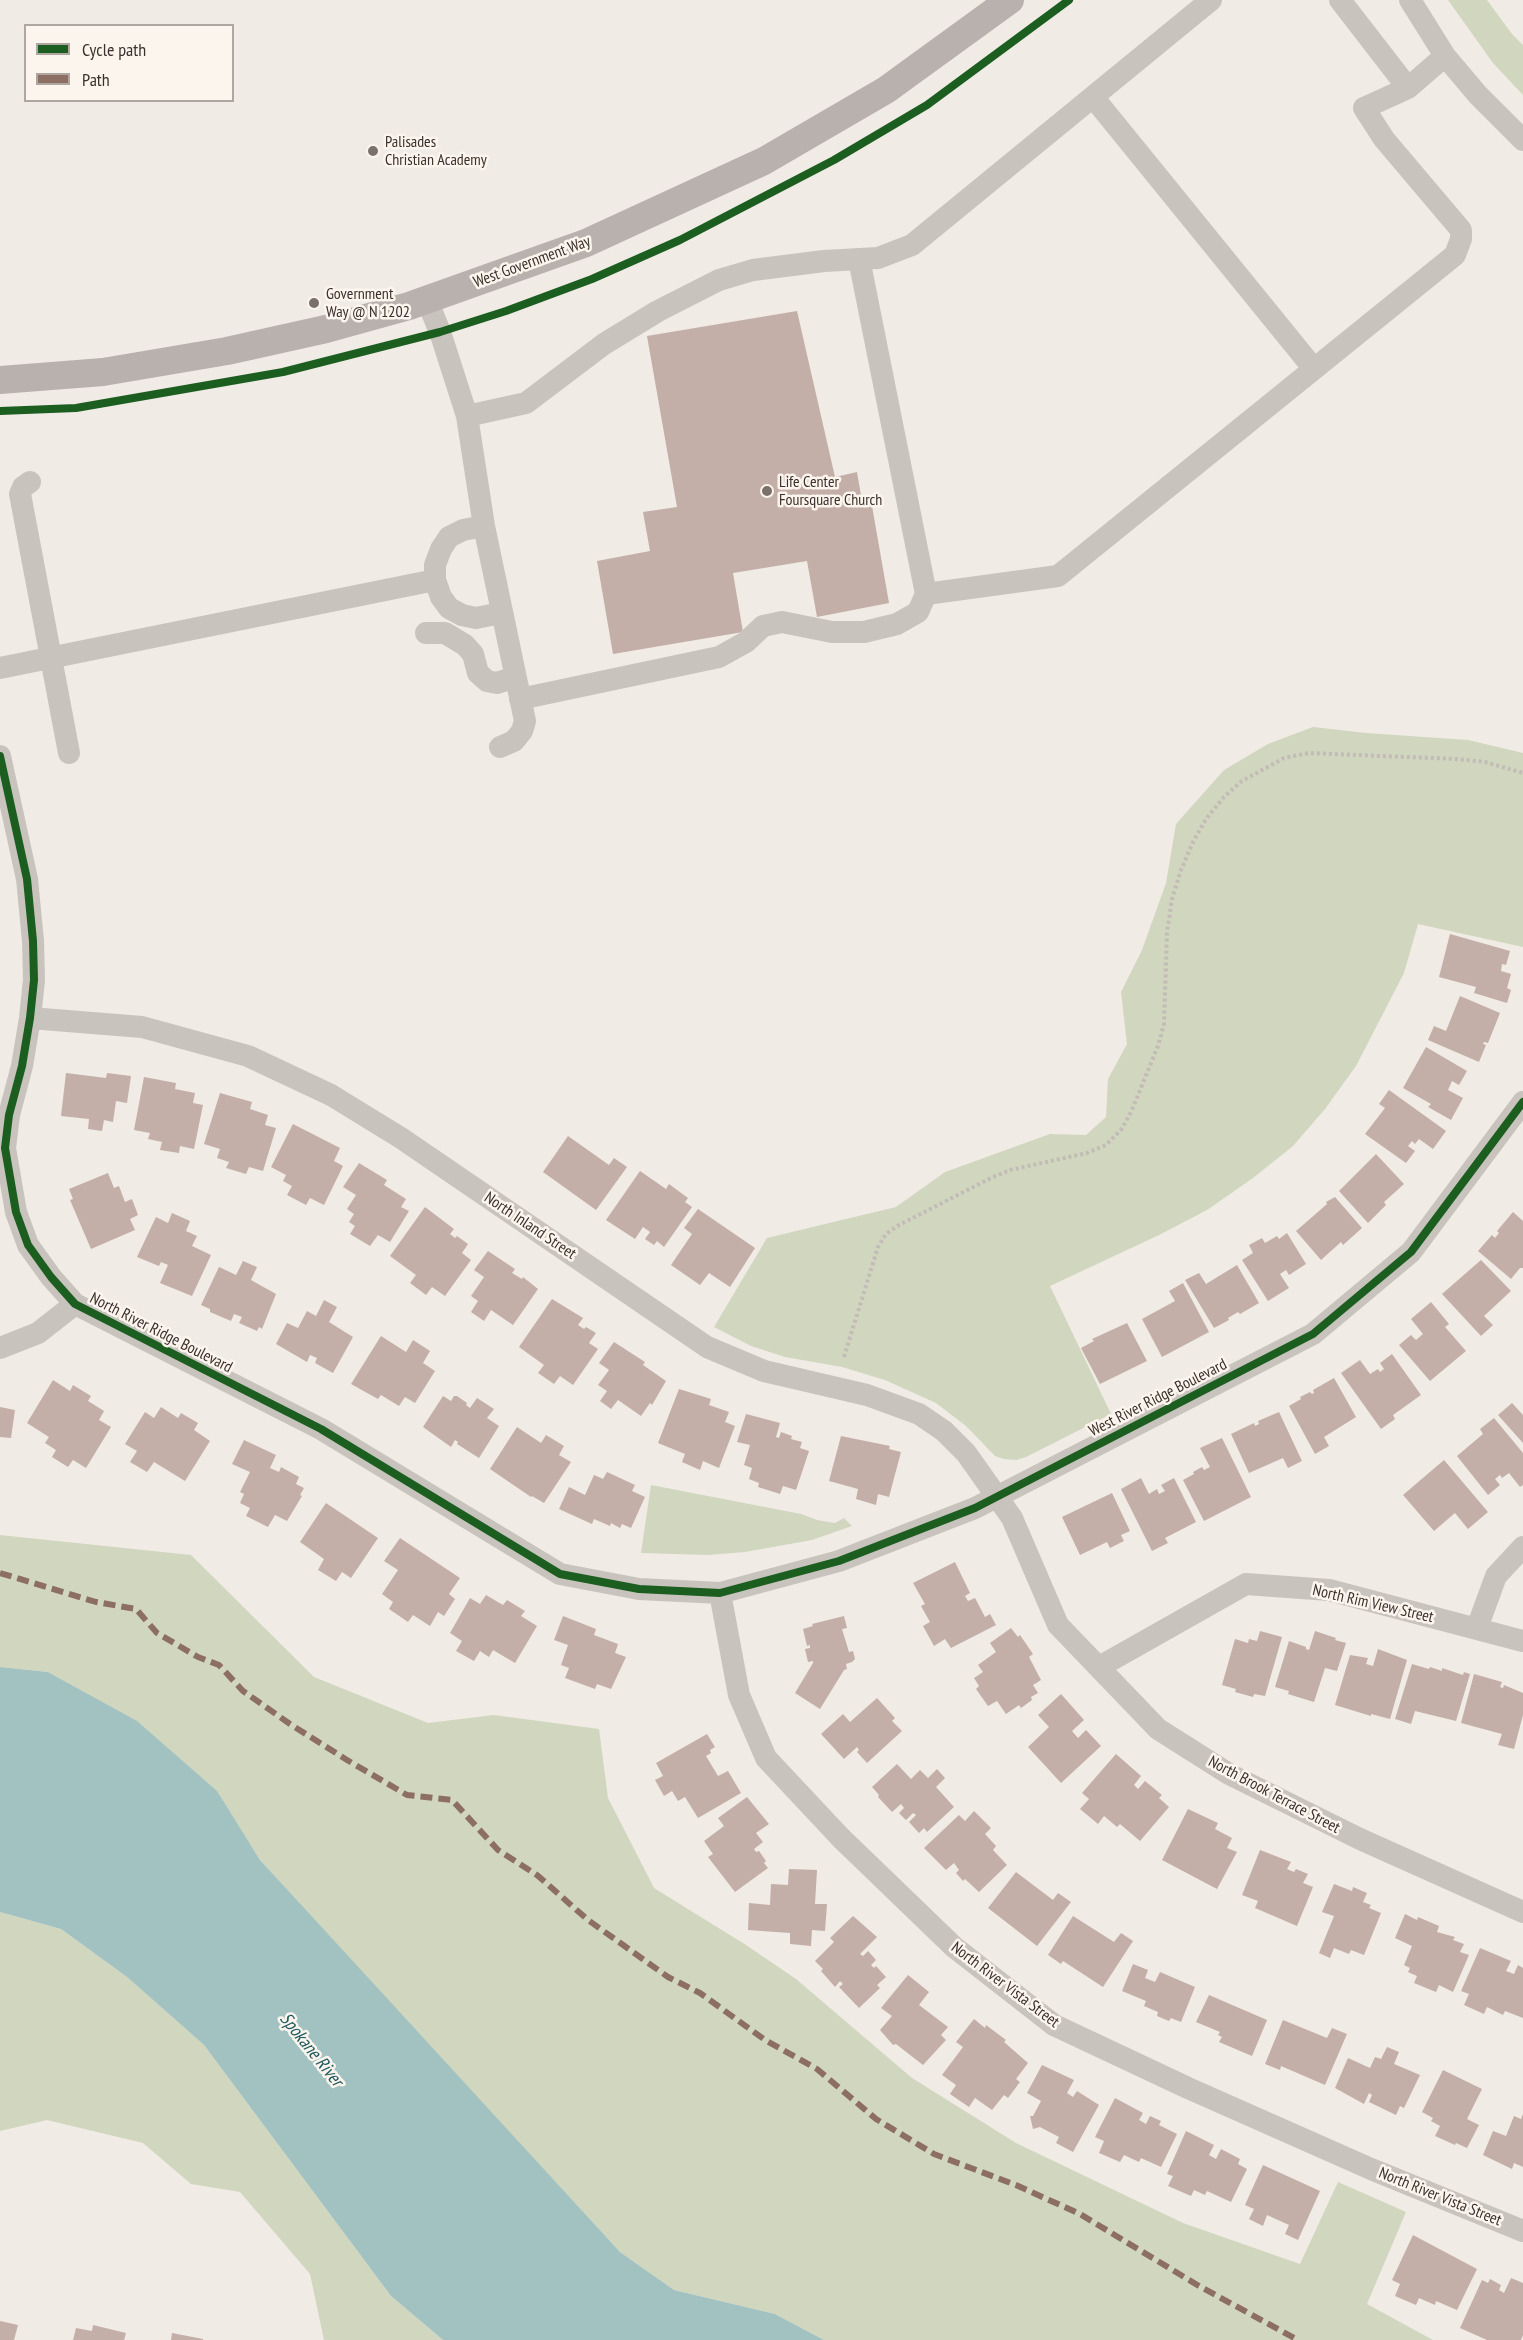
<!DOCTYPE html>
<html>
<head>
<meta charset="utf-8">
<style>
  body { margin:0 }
  #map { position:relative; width:1523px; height:2340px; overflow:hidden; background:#f0ebe5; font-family:"PT Sans Narrow",sans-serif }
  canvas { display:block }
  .legend { position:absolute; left:24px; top:24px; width:210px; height:78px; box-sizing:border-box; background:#fbf5ee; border:2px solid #aea6a0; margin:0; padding:8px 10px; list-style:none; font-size:18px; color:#3b302b }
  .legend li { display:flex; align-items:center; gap:12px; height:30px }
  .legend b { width:30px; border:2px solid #aea6a0 }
</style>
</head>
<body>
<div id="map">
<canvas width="1523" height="2340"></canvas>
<ul class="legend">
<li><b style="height:8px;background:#1b5e20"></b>Cycle path</li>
<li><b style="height:8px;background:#8d6e63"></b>Path</li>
</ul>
</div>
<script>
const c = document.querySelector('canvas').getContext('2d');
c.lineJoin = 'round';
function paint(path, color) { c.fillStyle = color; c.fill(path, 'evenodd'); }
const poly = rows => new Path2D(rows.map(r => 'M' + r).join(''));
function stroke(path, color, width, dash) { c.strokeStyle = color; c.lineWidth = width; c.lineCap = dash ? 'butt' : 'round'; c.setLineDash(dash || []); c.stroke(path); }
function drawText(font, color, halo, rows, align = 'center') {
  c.font = font + ' "PT Sans Narrow",sans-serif'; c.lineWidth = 5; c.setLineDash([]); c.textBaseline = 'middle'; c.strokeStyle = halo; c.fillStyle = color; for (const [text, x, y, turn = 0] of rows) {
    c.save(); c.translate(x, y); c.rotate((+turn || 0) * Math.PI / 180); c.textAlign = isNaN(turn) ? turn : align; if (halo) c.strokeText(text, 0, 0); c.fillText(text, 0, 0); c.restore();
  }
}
const green = poly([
  [1448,0,1487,0,1512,34,1523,45,1523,95,1493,63],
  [1313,727,1366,733,1468,740,1523,753,1523,947,1418,924,1404,973,1356,1066,1325,1109,1293,1146,1253,1178,1207,1210,1159,1235,1050,1286,1111,1414,1026,1457,1016,1460,1004,1459,995,1456,966,1426,936,1403,885,1380,842,1367,785,1357,751,1346,714,1327,767,1238,896,1207,945,1172,1050,1134,1086,1135,1106,1117,1108,1079,1127,1044,1121,992,1142,950,1166,883,1176,824,1224,770,1268,744],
  [651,1485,801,1514,817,1520,835,1523,844,1518,852,1526,812,1540,745,1552,708,1555,641,1553],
  [0,1535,191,1555,314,1677,428,1723,494,1715,599,1729,608,1798,654,1888,746,1945,796,1979,912,2078,1016,2143,1183,2223,1300,2264,1338,2182,1406,2212,1367,2304,1433,2340,824,2340,775,2314,674,2290,620,2252,363,1974,260,1860,216,1791,136,1721,48,1672,0,1667],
  [0,1912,61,1929,127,1977,204,2045,391,2296,443,2340,324,2340,310,2274,240,2192,191,2184,143,2143,47,2120,0,2131]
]);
const water = poly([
  [0,1667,48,1672,137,1721,217,1791,260,1860,620,2252,674,2290,775,2314,824,2340,443,2340,391,2296,204,2045,127,1977,61,1929,0,1912]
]);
const building = poly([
  [797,311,835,477,857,472,863,507,872,506,889,603,817,617,807,561,733,573,743,632,613,654,597,561,650,551,643,512,677,507,647,336],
  [1450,934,1510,951,1506,965,1502,964,1501,971,1511,974,1507,988,1511,990,1507,1003,1474,993,1476,987,1439,977],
  [1460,996,1500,1013,1488,1043,1484,1042,1483,1044,1486,1045,1479,1062,1428,1040,1434,1026,1446,1031],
  [1426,1047,1467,1071,1459,1085,1452,1081,1448,1090,1463,1098,1451,1120,1428,1107,1431,1104,1403,1088],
  [66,1073,106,1078,107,1073,131,1076,127,1103,116,1101,113,1122,104,1120,102,1131,88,1129,89,1119,61,1116],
  [144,1077,176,1083,175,1089,195,1093,193,1103,203,1105,194,1149,180,1146,179,1153,160,1150,162,1142,148,1139,150,1133,134,1130],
  [1389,1090,1446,1131,1433,1149,1419,1139,1415,1144,1412,1141,1408,1146,1415,1151,1406,1163,1365,1134,1385,1108,1379,1104],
  [220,1093,252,1102,250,1109,268,1115,265,1125,276,1128,263,1171,249,1167,246,1174,226,1168,229,1162,217,1158,220,1149,204,1144],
  [293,1124,340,1148,334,1161,343,1166,324,1205,310,1198,306,1205,287,1195,292,1186,283,1181,286,1175,271,1167],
  [568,1136,609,1165,614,1158,627,1167,596,1210,543,1172],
  [1376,1154,1404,1184,1384,1202,1386,1205,1368,1223,1339,1191],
  [359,1163,387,1180,384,1185,406,1199,401,1207,409,1211,390,1242,378,1235,370,1246,350,1234,355,1226,349,1222,354,1214,347,1209,356,1195,343,1187],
  [640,1171,666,1189,669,1184,688,1198,685,1202,692,1207,664,1247,657,1241,654,1245,645,1239,650,1232,643,1227,635,1239,606,1220],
  [108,1173,114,1188,119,1186,125,1202,132,1199,138,1215,130,1219,135,1230,91,1249,70,1200,73,1199,69,1189],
  [1335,1197,1362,1228,1343,1245,1341,1242,1321,1260,1296,1231,1327,1204,1326,1202],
  [425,1207,454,1229,450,1234,455,1238,457,1236,468,1244,462,1253,471,1260,445,1296,432,1287,426,1295,410,1283,416,1275,390,1256],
  [698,1209,755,1248,730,1287,709,1273,700,1285,671,1265,692,1234,684,1228],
  [1513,1212,1523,1221,1523,1268,1520,1268,1511,1279,1478,1251,1492,1235,1495,1238,1499,1233,1497,1231],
  [172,1213,190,1221,186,1231,197,1236,192,1246,211,1255,192,1296,160,1283,168,1265,161,1262,159,1266,137,1257,156,1217,168,1223],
  [1287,1233,1306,1264,1289,1275,1286,1270,1280,1274,1289,1288,1268,1301,1242,1260,1253,1253,1249,1245,1262,1238,1265,1243,1277,1236,1279,1239],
  [488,1251,515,1269,512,1273,522,1279,523,1277,538,1289,513,1325,491,1310,484,1321,471,1312,478,1301,471,1296,484,1277,474,1270],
  [1481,1260,1511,1291,1484,1316,1493,1325,1481,1336,1442,1294],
  [243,1261,257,1267,251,1280,276,1294,262,1329,259,1327,257,1331,239,1323,242,1317,234,1314,231,1321,210,1312,210,1309,201,1305,219,1267,236,1275],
  [1237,1265,1259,1303,1240,1314,1238,1312,1228,1318,1229,1320,1214,1328,1185,1280,1199,1273,1206,1284],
  [1183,1283,1209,1332,1162,1357,1142,1319,1175,1301,1169,1291],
  [552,1299,583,1318,578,1325,584,1329,586,1327,596,1333,589,1343,598,1349,573,1385,560,1376,554,1384,538,1373,544,1365,519,1347],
  [324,1300,337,1307,329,1322,353,1337,333,1373,315,1363,317,1358,310,1355,307,1362,276,1344,287,1323,298,1328,307,1311,316,1316],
  [1431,1302,1449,1324,1445,1327,1466,1351,1430,1381,1399,1345,1411,1335,1416,1340,1423,1334,1411,1319],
  [1127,1323,1147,1361,1100,1384,1081,1348,1094,1341,1092,1339],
  [381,1336,406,1352,413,1340,430,1351,423,1363,435,1371,415,1403,405,1397,399,1406,381,1395,378,1399,351,1384],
  [614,1342,645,1362,643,1365,666,1381,652,1405,650,1403,641,1416,618,1400,611,1409,600,1401,607,1391,598,1385,609,1370,599,1363],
  [1392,1354,1421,1395,1393,1415,1395,1419,1381,1429,1341,1373,1360,1360,1370,1374,1378,1369,1380,1372,1384,1369,1380,1363],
  [1334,1378,1356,1417,1324,1437,1329,1446,1315,1454,1289,1406,1301,1399,1300,1397,1310,1392,1312,1394,1314,1393,1313,1390],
  [53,1380,70,1391,73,1385,91,1396,88,1401,104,1411,99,1420,111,1427,86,1468,73,1460,68,1467,52,1457,56,1450,45,1443,49,1437,27,1423],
  [679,1389,711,1399,709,1405,729,1412,725,1422,735,1426,719,1468,703,1461,700,1470,682,1462,685,1454,658,1443],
  [443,1396,451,1401,454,1396,457,1396,467,1403,466,1405,470,1408,477,1398,494,1409,487,1418,499,1426,479,1458,457,1444,458,1442,455,1440,451,1447,423,1427],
  [1512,1403,1523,1415,1523,1443,1498,1415],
  [0,1407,15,1410,11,1438,0,1437],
  [161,1407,178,1418,181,1413,198,1423,194,1430,210,1441,185,1481,154,1462,147,1472,130,1462,137,1451,125,1444,145,1412,154,1418],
  [1279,1412,1302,1461,1288,1468,1283,1458,1249,1473,1231,1434,1254,1423,1255,1426,1259,1424,1258,1421],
  [746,1414,780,1423,776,1437,779,1438,781,1432,792,1436,791,1439,802,1442,800,1448,809,1451,796,1490,783,1486,780,1494,758,1487,759,1483,749,1479,752,1468,744,1465,750,1445,737,1442],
  [1494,1418,1523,1453,1523,1485,1520,1487,1509,1473,1502,1478,1500,1475,1495,1479,1500,1485,1488,1495,1457,1456,1483,1434,1480,1429],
  [517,1427,541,1443,546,1435,564,1446,559,1455,571,1462,544,1503,532,1496,531,1497,490,1469],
  [841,1436,890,1446,889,1449,901,1452,889,1497,878,1494,876,1505,856,1499,858,1489,829,1481],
  [1222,1438,1251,1497,1204,1521,1183,1480,1194,1474,1193,1472,1202,1467,1204,1470,1210,1467,1200,1448],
  [244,1440,276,1455,270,1468,279,1472,281,1467,299,1477,296,1484,304,1488,300,1495,302,1496,287,1521,275,1515,268,1527,246,1516,250,1508,240,1503,244,1494,240,1492,250,1472,232,1464],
  [1444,1460,1488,1512,1468,1529,1455,1513,1434,1531,1403,1495],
  [607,1472,635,1485,632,1491,645,1497,631,1528,622,1524,620,1528,611,1523,610,1526,594,1519,592,1524,559,1509,569,1487,585,1495,594,1475,603,1479],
  [1141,1478,1149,1494,1157,1489,1159,1494,1165,1491,1161,1485,1174,1478,1196,1522,1165,1538,1168,1543,1152,1551,1121,1489],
  [1112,1493,1130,1531,1121,1535,1124,1541,1110,1548,1107,1542,1080,1555,1062,1517],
  [326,1503,378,1538,351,1578,342,1572,336,1581,318,1570,324,1559,300,1542],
  [400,1538,460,1578,449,1594,455,1599,444,1616,438,1612,430,1626,413,1615,408,1622,389,1609,393,1602,382,1594,398,1570,384,1561],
  [955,1562,970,1593,965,1596,968,1601,975,1598,985,1617,990,1614,996,1625,951,1648,945,1639,934,1646,923,1626,930,1622,921,1606,925,1604,913,1583],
  [486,1595,503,1605,507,1600,525,1611,521,1616,537,1626,515,1663,493,1650,489,1657,480,1651,474,1661,456,1651,462,1641,450,1633,470,1598,480,1604],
  [563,1616,596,1629,594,1635,618,1644,615,1653,626,1657,611,1689,597,1684,595,1689,565,1678,569,1668,561,1665,568,1645,554,1640],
  [844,1616,847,1628,842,1629,849,1652,853,1651,855,1659,852,1662,846,1664,847,1669,844,1670,820,1709,795,1693,813,1663,813,1661,808,1662,805,1649,810,1648,810,1645,807,1646,803,1629,813,1626,812,1624],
  [1011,1628,1018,1637,1020,1635,1033,1654,1029,1657,1041,1680,1033,1685,1038,1693,1031,1697,1032,1700,1021,1708,1019,1705,1006,1714,997,1701,988,1706,976,1689,979,1686,974,1678,983,1672,978,1665,996,1652,990,1643],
  [1260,1631,1282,1637,1265,1696,1254,1694,1253,1697,1235,1692,1236,1689,1222,1685,1235,1639,1248,1643,1249,1639,1257,1641],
  [1315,1631,1336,1638,1335,1640,1346,1643,1337,1671,1325,1668,1314,1702,1288,1694,1289,1691,1275,1687,1289,1641,1306,1647,1306,1649,1309,1650],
  [1378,1649,1407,1660,1390,1719,1371,1714,1371,1716,1335,1705,1350,1655,1368,1658,1366,1664,1373,1666],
  [1412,1664,1429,1669,1430,1667,1442,1671,1442,1668,1463,1675,1464,1672,1470,1674,1456,1721,1415,1711,1411,1724,1395,1719],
  [1474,1674,1502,1682,1500,1687,1503,1688,1504,1685,1523,1693,1523,1715,1514,1749,1498,1745,1502,1734,1461,1723],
  [1061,1694,1084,1720,1072,1731,1078,1738,1086,1730,1101,1746,1061,1783,1028,1747,1049,1727,1038,1715],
  [877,1698,895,1718,892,1721,902,1731,867,1763,857,1752,859,1750,857,1747,844,1759,821,1734,843,1714,850,1722],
  [707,1734,715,1747,710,1750,711,1753,706,1756,718,1776,728,1771,741,1793,698,1818,685,1797,678,1801,672,1791,664,1796,655,1780,663,1776,656,1763],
  [1116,1754,1141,1776,1134,1785,1138,1789,1145,1781,1162,1795,1159,1798,1169,1807,1140,1841,1120,1824,1117,1827,1104,1816,1098,1824,1080,1809,1089,1799,1082,1793],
  [897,1764,911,1779,920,1770,928,1778,937,1769,945,1778,936,1787,954,1807,927,1832,924,1828,919,1833,909,1822,916,1815,913,1813,906,1820,899,1813,904,1808,901,1804,892,1812,878,1797,879,1795,872,1787],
  [747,1797,769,1824,756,1833,763,1842,754,1849,756,1852,759,1851,766,1861,764,1863,768,1868,735,1892,708,1857,713,1854,704,1841,724,1826,718,1818],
  [1188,1809,1218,1823,1215,1829,1232,1838,1227,1848,1237,1852,1217,1889,1162,1860],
  [974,1811,991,1828,985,1834,996,1846,993,1850,1007,1865,979,1892,965,1879,963,1881,956,1873,959,1870,954,1863,946,1870,924,1848,959,1815,965,1821],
  [1260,1850,1291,1862,1287,1869,1294,1872,1296,1869,1308,1874,1303,1883,1313,1887,1297,1926,1255,1908,1258,1901,1242,1895],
  [789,1869,817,1870,815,1904,827,1904,825,1931,812,1930,811,1946,790,1944,790,1933,748,1930,749,1903,770,1905,771,1884,788,1885],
  [1016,1872,1053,1900,1058,1893,1071,1902,1037,1946,988,1908],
  [1334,1884,1352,1891,1353,1887,1367,1893,1363,1902,1371,1905,1369,1908,1381,1913,1364,1955,1351,1950,1349,1954,1334,1948,1330,1958,1319,1953,1334,1916,1322,1912],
  [1405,1914,1417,1920,1418,1917,1439,1926,1437,1932,1455,1937,1453,1940,1464,1944,1460,1952,1469,1955,1453,1992,1439,1985,1436,1992,1414,1983,1417,1976,1408,1972,1410,1968,1404,1965,1412,1946,1395,1938],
  [853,1916,877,1937,860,1954,863,1956,868,1951,876,1960,871,1965,874,1968,876,1966,886,1977,877,1985,880,1988,859,2008,839,1987,843,1984,840,1981,835,1987,821,1971,823,1969,815,1961,834,1942,830,1938],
  [1073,1916,1114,1942,1121,1933,1133,1941,1103,1987,1063,1961,1061,1964,1048,1955],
  [1480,1948,1511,1961,1506,1971,1514,1974,1518,1965,1523,1968,1523,2018,1505,2011,1503,2015,1487,2007,1484,2014,1464,2005,1469,1994,1461,1991],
  [1133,1964,1148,1970,1145,1978,1155,1982,1160,1972,1195,1987,1181,2022,1171,2018,1169,2021,1157,2016,1158,2012,1144,2006,1146,2001,1122,1991],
  [908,1975,929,1992,919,2005,948,2027,941,2035,946,2040,923,2065,896,2044,893,2045,880,2030,892,2016,881,2008],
  [1209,1995,1267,2020,1252,2056,1219,2042,1222,2037,1218,2035,1220,2032,1196,2022],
  [974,2019,985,2028,986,2025,1006,2040,1004,2042,1028,2063,1016,2079,1020,2082,1008,2098,1004,2095,992,2110,975,2098,969,2107,950,2094,956,2085,942,2075,963,2047,956,2042],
  [1283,2020,1327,2038,1332,2028,1347,2034,1325,2085,1281,2066,1280,2070,1265,2064],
  [1387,2047,1399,2052,1394,2064,1420,2075,1404,2108,1400,2106,1396,2115,1369,2102,1372,2095,1369,2093,1364,2104,1335,2088,1348,2058,1370,2068,1375,2057,1381,2059],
  [1042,2065,1074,2080,1067,2093,1073,2097,1077,2091,1099,2105,1073,2152,1056,2143,1059,2137,1040,2127,1033,2129,1030,2116,1033,2116,1041,2101,1027,2093],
  [1443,2070,1482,2089,1467,2119,1479,2125,1467,2148,1456,2143,1455,2145,1435,2136,1440,2126,1431,2121,1433,2118,1422,2112],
  [1115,2098,1143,2113,1139,2120,1146,2124,1150,2116,1161,2121,1159,2125,1177,2134,1161,2167,1141,2158,1139,2162,1124,2155,1120,2162,1099,2153,1104,2141,1095,2137],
  [1523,2114,1523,2167,1514,2163,1512,2169,1483,2155,1493,2131,1506,2136,1514,2116,1521,2119],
  [1186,2131,1214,2145,1209,2155,1216,2159,1221,2149,1240,2159,1238,2164,1247,2169,1231,2202,1207,2191,1205,2195,1194,2190,1191,2196,1168,2186,1173,2176,1167,2174],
  [1263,2165,1320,2191,1298,2240,1285,2234,1289,2225,1267,2215,1263,2226,1249,2219,1254,2209,1245,2205],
  [1413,2235,1477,2269,1457,2310,1436,2301,1435,2305,1419,2298,1416,2305,1395,2296,1400,2284,1392,2280],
  [1511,2278,1523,2283,1523,2335,1521,2340,1487,2340,1460,2328,1482,2280,1488,2283,1490,2279,1501,2285,1499,2290,1504,2293],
  [0,2321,18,2325,14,2340,0,2340],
  [93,2325,126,2333,124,2340,73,2340,76,2328,92,2331],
  [172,2333,203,2339,203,2340,171,2340]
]);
const path = poly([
  [844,1357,878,1247,886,1234,899,1225,991,1178,1010,1170,1087,1153,1106,1145,1121,1130,1131,1112,1158,1046,1164,1024,1167,932,1172,899,1181,870,1193,842,1206,819,1224,797,1242,781,1284,758,1309,753,1456,759,1485,762,1523,773]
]);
const minor = poly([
  [1410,0,1445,56,1478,95,1523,140],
  [1408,88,1445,56],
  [1093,97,1314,369],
  [859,259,926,594,1058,576,1455,255,1461,239,1461,230,1384,139,1364,108,1408,88,1340,0],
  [427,300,440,332,467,416,484,526,525,721,522,731,514,741,500,747],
  [467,416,526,403,604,344,658,311,719,280,753,270,824,261,878,258,912,245,1211,0],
  [30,482,23,487,20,494,69,753],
  [435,580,435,565,441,549,449,537,463,530,484,526],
  [426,633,445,633,465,645,473,654,478,673,487,681,497,683,515,677],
  [0,668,435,580,441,597,449,608,462,615,476,618,501,613],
  [520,699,719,657,746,642,763,626,782,622,832,632,864,632,897,624,918,612,926,594],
  [0,756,27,879,33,941,34,980,30,1018,22,1066,9,1115,5,1148,16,1212,28,1245,51,1277,75,1304,321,1429,560,1574,639,1589,720,1593,839,1561,975,1508,1313,1334,1411,1252,1523,1102],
  [30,1018,142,1027,248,1056,331,1095,401,1138,707,1347,764,1371,867,1395,919,1414,944,1431,966,1453,1012,1518,1058,1625,1158,1729,1229,1774,1360,1839,1523,1912],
  [0,1348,38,1333,75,1304],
  [720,1593,739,1695,766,1758,841,1838,954,1947,1054,2025,1188,2088,1371,2169,1523,2231],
  [1477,1628,1496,1576,1523,1547],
  [1099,1667,1246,1584,1329,1590,1523,1641]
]);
const major = poly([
  [0,380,103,372,227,351,326,329,409,306,586,243,764,161,886,90,1010,0]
]);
const quiet = poly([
  [0,1573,96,1602,136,1609,157,1633,198,1657,219,1665,243,1691,290,1724,347,1760,407,1795,452,1800,498,1850,537,1875,588,1920,668,1977,700,1993,765,2040,817,2069,876,2119,934,2154,1016,2185,1080,2214,1199,2286,1298,2340]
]);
const cycleway = poly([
  [0,411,76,408,283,372,440,332,506,311,592,279,680,240,834,160,927,105,1069,0],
  [0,756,27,879,33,941,34,980,30,1018,22,1066,9,1115,5,1148,16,1212,28,1245,51,1277,75,1304,321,1429,560,1574,639,1589,720,1593,839,1561,975,1508,1313,1334,1411,1252,1523,1102]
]);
const markers = [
  [373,151,6,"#7a716c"],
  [314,303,6,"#7a716c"],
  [767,491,6,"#7a716c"]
];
const poiNames = [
  ["Palisades",385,142],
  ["Christian Academy",385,160],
  ["Government",326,294],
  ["Way @ N 1202",326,312],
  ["Life Center",779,482],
  ["Foursquare Church",779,500]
];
const streetNames = [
  ["West Government Way",532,262,-20],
  ["North Inland Street",530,1226,34],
  ["North River Ridge Boulevard",161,1333,27],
  ["West River Ridge Boulevard",1158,1398,-27],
  ["North Rim View Street",1373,1604,13],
  ["North Brook Terrace Street",1274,1795,28],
  ["North River Vista Street",1005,1985,37],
  ["North River Vista Street",1440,2197,22]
];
const waterNames = [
  ["Spokane River",311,2050,51]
];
paint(green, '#d1d6bf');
paint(water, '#a1c2c1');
paint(building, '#c3afa7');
stroke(path, '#c2bbb6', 4, [3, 3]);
stroke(minor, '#c9c3be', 22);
stroke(major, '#b8b1ad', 28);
stroke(quiet, '#8d6e63', 6, [12, 6]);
stroke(cycleway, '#1b5e20', 8);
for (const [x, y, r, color] of markers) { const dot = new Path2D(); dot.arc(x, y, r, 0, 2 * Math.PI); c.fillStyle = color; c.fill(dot); stroke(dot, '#fbf5ee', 2); }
drawText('16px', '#3b302b', '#fbf5ee', poiNames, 'left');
drawText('16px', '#3b302b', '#fbf5ee', streetNames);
drawText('italic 18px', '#1f5a5e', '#fbf5ee', waterNames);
</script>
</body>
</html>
